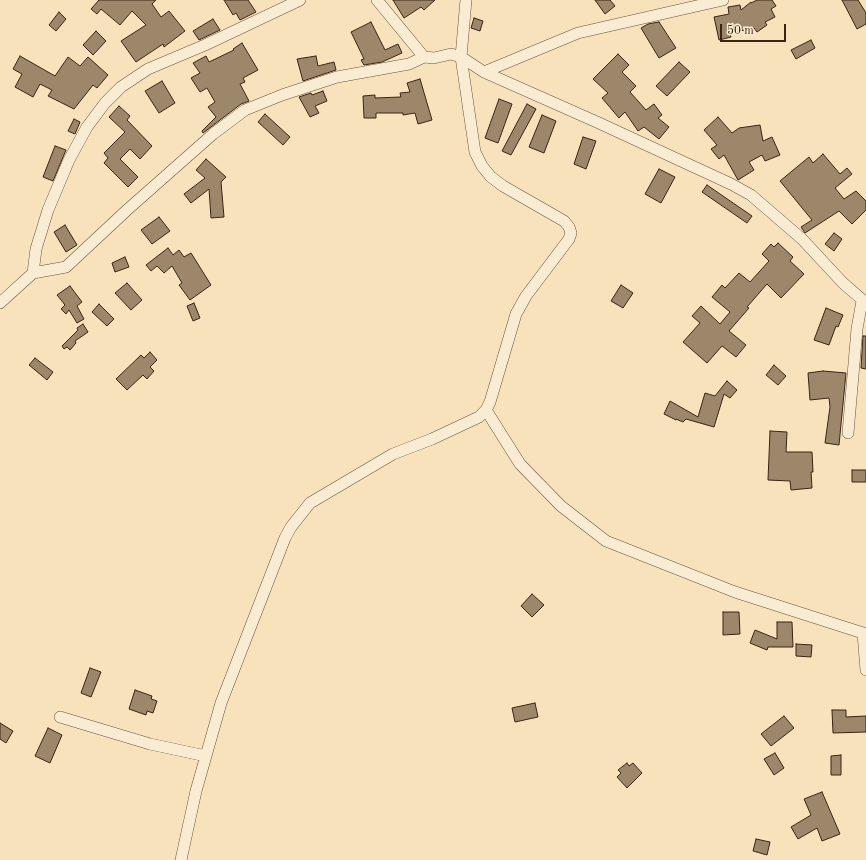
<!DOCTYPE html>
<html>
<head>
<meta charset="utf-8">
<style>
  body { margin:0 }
  #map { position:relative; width:866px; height:860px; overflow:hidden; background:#f7e2bc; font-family:"Old Standard TT",serif }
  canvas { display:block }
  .scale { position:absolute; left:720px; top:24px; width:66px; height:18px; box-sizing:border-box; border:2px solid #3a2413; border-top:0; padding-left:5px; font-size:12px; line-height:14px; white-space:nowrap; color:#3a2413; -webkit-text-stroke:3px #faecd3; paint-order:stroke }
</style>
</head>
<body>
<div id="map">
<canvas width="866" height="860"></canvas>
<div class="scale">50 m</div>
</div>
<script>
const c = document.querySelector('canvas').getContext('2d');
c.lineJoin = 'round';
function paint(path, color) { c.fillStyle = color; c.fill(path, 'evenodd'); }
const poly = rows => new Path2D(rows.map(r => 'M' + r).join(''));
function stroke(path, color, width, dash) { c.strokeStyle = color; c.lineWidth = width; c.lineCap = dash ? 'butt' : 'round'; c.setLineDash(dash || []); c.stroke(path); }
const building = poly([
  [99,0,156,0,152,4,161,17,169,11,185,31,164,47,163,44,136,62,121,41,146,25,132,11,120,25,101,9,97,14,91,9,99,0],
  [224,0,248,0,256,12,240,20,236,13,233,15,224,0],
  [393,0,435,0,424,10,421,7,404,18,393,0],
  [595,0,610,0,615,6,605,14,595,0],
  [757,0,772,0,776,6,771,9,775,17,765,22,767,25,757,32,754,28,730,33,731,37,719,40,714,17,729,14,728,7,740,5,741,10,751,2,751,3,757,0],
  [842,0,858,0,866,13,866,24,857,29,842,0],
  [59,12,66,19,56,31,49,25,59,12],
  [474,18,483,21,480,31,471,28,474,18],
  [213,19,220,30,199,40,193,31,213,19],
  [371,22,385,50,398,44,402,53,382,62,364,65,361,60,364,59,351,32,371,22],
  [659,22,676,48,659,58,641,28,648,24,659,22],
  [96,31,106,41,93,55,83,45,96,31],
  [811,40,815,48,796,59,791,50,811,40],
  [242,43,258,70,243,78,245,82,240,84,249,101,241,104,203,133,202,131,216,117,208,107,215,102,207,88,200,92,191,78,200,73,193,63,206,56,209,62,234,50,233,49,242,43],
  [618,54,629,65,622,72,636,86,630,92,646,110,654,104,662,115,658,118,669,127,659,139,644,127,638,131,625,112,619,118,602,98,608,93,593,79,618,54],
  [20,56,55,76,68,57,80,66,88,57,108,75,97,88,93,85,74,109,48,96,52,90,40,84,33,97,15,87,22,74,13,69,20,56],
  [316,56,318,66,334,62,336,70,303,81,297,59,316,56],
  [679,62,690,72,667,96,656,86,679,62],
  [420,79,432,120,418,124,415,113,403,115,403,113,376,113,376,118,364,118,363,96,375,95,375,98,401,97,400,93,410,92,407,83,420,79],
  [162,81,175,103,159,113,145,91,162,81],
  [323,91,327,101,315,106,319,113,310,117,299,97,311,93,312,95,323,91],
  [499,99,512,104,498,143,485,138,499,99],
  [527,104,536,109,511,155,502,151,527,104],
  [119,106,130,116,127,120,152,146,140,159,130,149,120,159,138,177,128,187,104,163,108,158,104,153,125,132,109,117,119,106],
  [265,114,290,137,283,145,258,122,265,114],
  [542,115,556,121,544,153,529,147,542,115],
  [718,117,732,133,739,128,760,125,763,141,772,137,780,155,765,161,762,155,749,162,754,170,738,180,724,155,719,159,711,149,717,145,704,130,718,117],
  [74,119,80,122,75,134,68,131,74,119],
  [583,137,596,141,586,169,574,164,583,137],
  [55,146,66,150,53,181,43,177,55,146],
  [823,154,840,174,847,168,852,174,835,188,844,199,856,191,866,201,866,210,852,224,839,211,805,233,801,227,812,220,780,181,809,157,813,163,823,154],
  [206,159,226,177,221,182,224,217,211,218,209,189,191,203,184,194,205,178,196,170,206,159],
  [659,169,675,177,661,203,645,194,659,169],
  [707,185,752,216,747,223,702,192,707,185],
  [159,217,170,231,152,244,141,230,159,217],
  [65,225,77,245,66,252,54,232,65,225],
  [834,233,842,239,834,251,825,244,834,233],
  [778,243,793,257,790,261,804,274,781,298,767,284,747,307,749,308,729,331,746,345,736,357,722,346,707,363,683,342,700,323,692,316,701,306,720,324,730,312,712,297,722,285,725,288,739,273,750,282,769,261,762,254,771,244,774,247,778,243],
  [168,248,173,255,179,250,184,257,191,253,211,285,190,300,179,285,182,283,172,266,164,273,157,266,151,271,146,265,168,248],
  [125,257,129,267,115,272,112,263,125,257],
  [127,283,142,300,131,310,115,293,127,283],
  [621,285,633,293,623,308,611,301,621,285],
  [70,286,82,302,77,306,84,319,77,323,69,310,66,314,61,309,65,305,57,295,70,286],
  [194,303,200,318,193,321,187,306,194,303],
  [99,304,114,319,107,326,92,312,99,304],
  [826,308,843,315,838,327,836,326,829,345,814,340,826,308],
  [83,324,88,332,75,341,76,343,70,350,67,347,64,349,62,346,78,330,77,328,83,324],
  [863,336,866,336,866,369,861,368,863,336],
  [150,352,157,360,150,367,154,371,147,379,143,375,127,390,116,379,141,355,144,358,150,352],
  [35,358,53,372,47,380,29,365,35,358],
  [774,365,786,376,778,385,766,375,774,365],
  [823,371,846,373,839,445,825,443,830,407,829,398,810,400,808,373,823,371],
  [727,381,737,390,730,398,724,394,714,427,686,419,683,422,676,419,676,420,664,414,670,401,698,417,705,393,715,396,727,381],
  [770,431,787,432,786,452,812,452,813,472,811,472,812,488,791,490,790,481,768,480,770,431],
  [852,470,866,470,866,482,852,482,852,470],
  [532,594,544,605,532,617,521,606,532,594],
  [723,612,739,612,740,634,723,635,723,612],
  [777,622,792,622,793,647,768,647,767,650,750,643,755,630,777,639,777,622],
  [796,644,812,645,811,657,796,656,796,644],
  [90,668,101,672,91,697,81,693,90,668],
  [135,690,152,696,151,699,157,701,153,713,147,711,146,715,129,709,135,690],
  [535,703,538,717,515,722,512,708,535,703],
  [832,710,846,710,846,717,866,716,866,732,833,733,832,710],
  [784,716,794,728,771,746,761,734,784,716],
  [0,723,13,731,6,743,0,739,0,723],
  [48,728,62,735,50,763,35,756,48,728],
  [775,753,784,768,774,775,764,759,775,753],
  [841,755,841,775,831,775,831,756,841,755],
  [627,763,629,766,633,763,642,773,627,788,617,777,621,773,618,770,627,763],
  [822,792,840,834,822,841,817,828,798,839,791,827,811,815,804,799,822,792],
  [756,839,770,842,767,855,753,851,756,839]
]);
const minor = poly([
  [377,0,424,57,434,58,451,54,461,57,484,72,599,123,731,184,751,195,802,239,843,283,866,303],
  [484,72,578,33,723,0],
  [33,273,36,249,48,210,69,160,87,127,105,103,121,87,148,69,205,45,300,0],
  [0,303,33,273,66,267,127,210,213,134,245,110,282,95,337,77,409,64,424,57],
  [486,410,520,464,561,506,606,541,735,592,863,633,866,670],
  [848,433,857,329,862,301],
  [60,717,150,744,206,756],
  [181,860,196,791,221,703,285,538,291,527,310,503,393,454,432,439,479,417,486,410,490,402,516,314,526,296,569,239,571,233,569,227,564,221,503,186,491,177,482,166,475,152,461,57,466,0]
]);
paint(building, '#9c876b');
stroke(building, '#3a2413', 1);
stroke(minor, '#69543d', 12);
stroke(minor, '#faecd3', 11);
</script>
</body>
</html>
